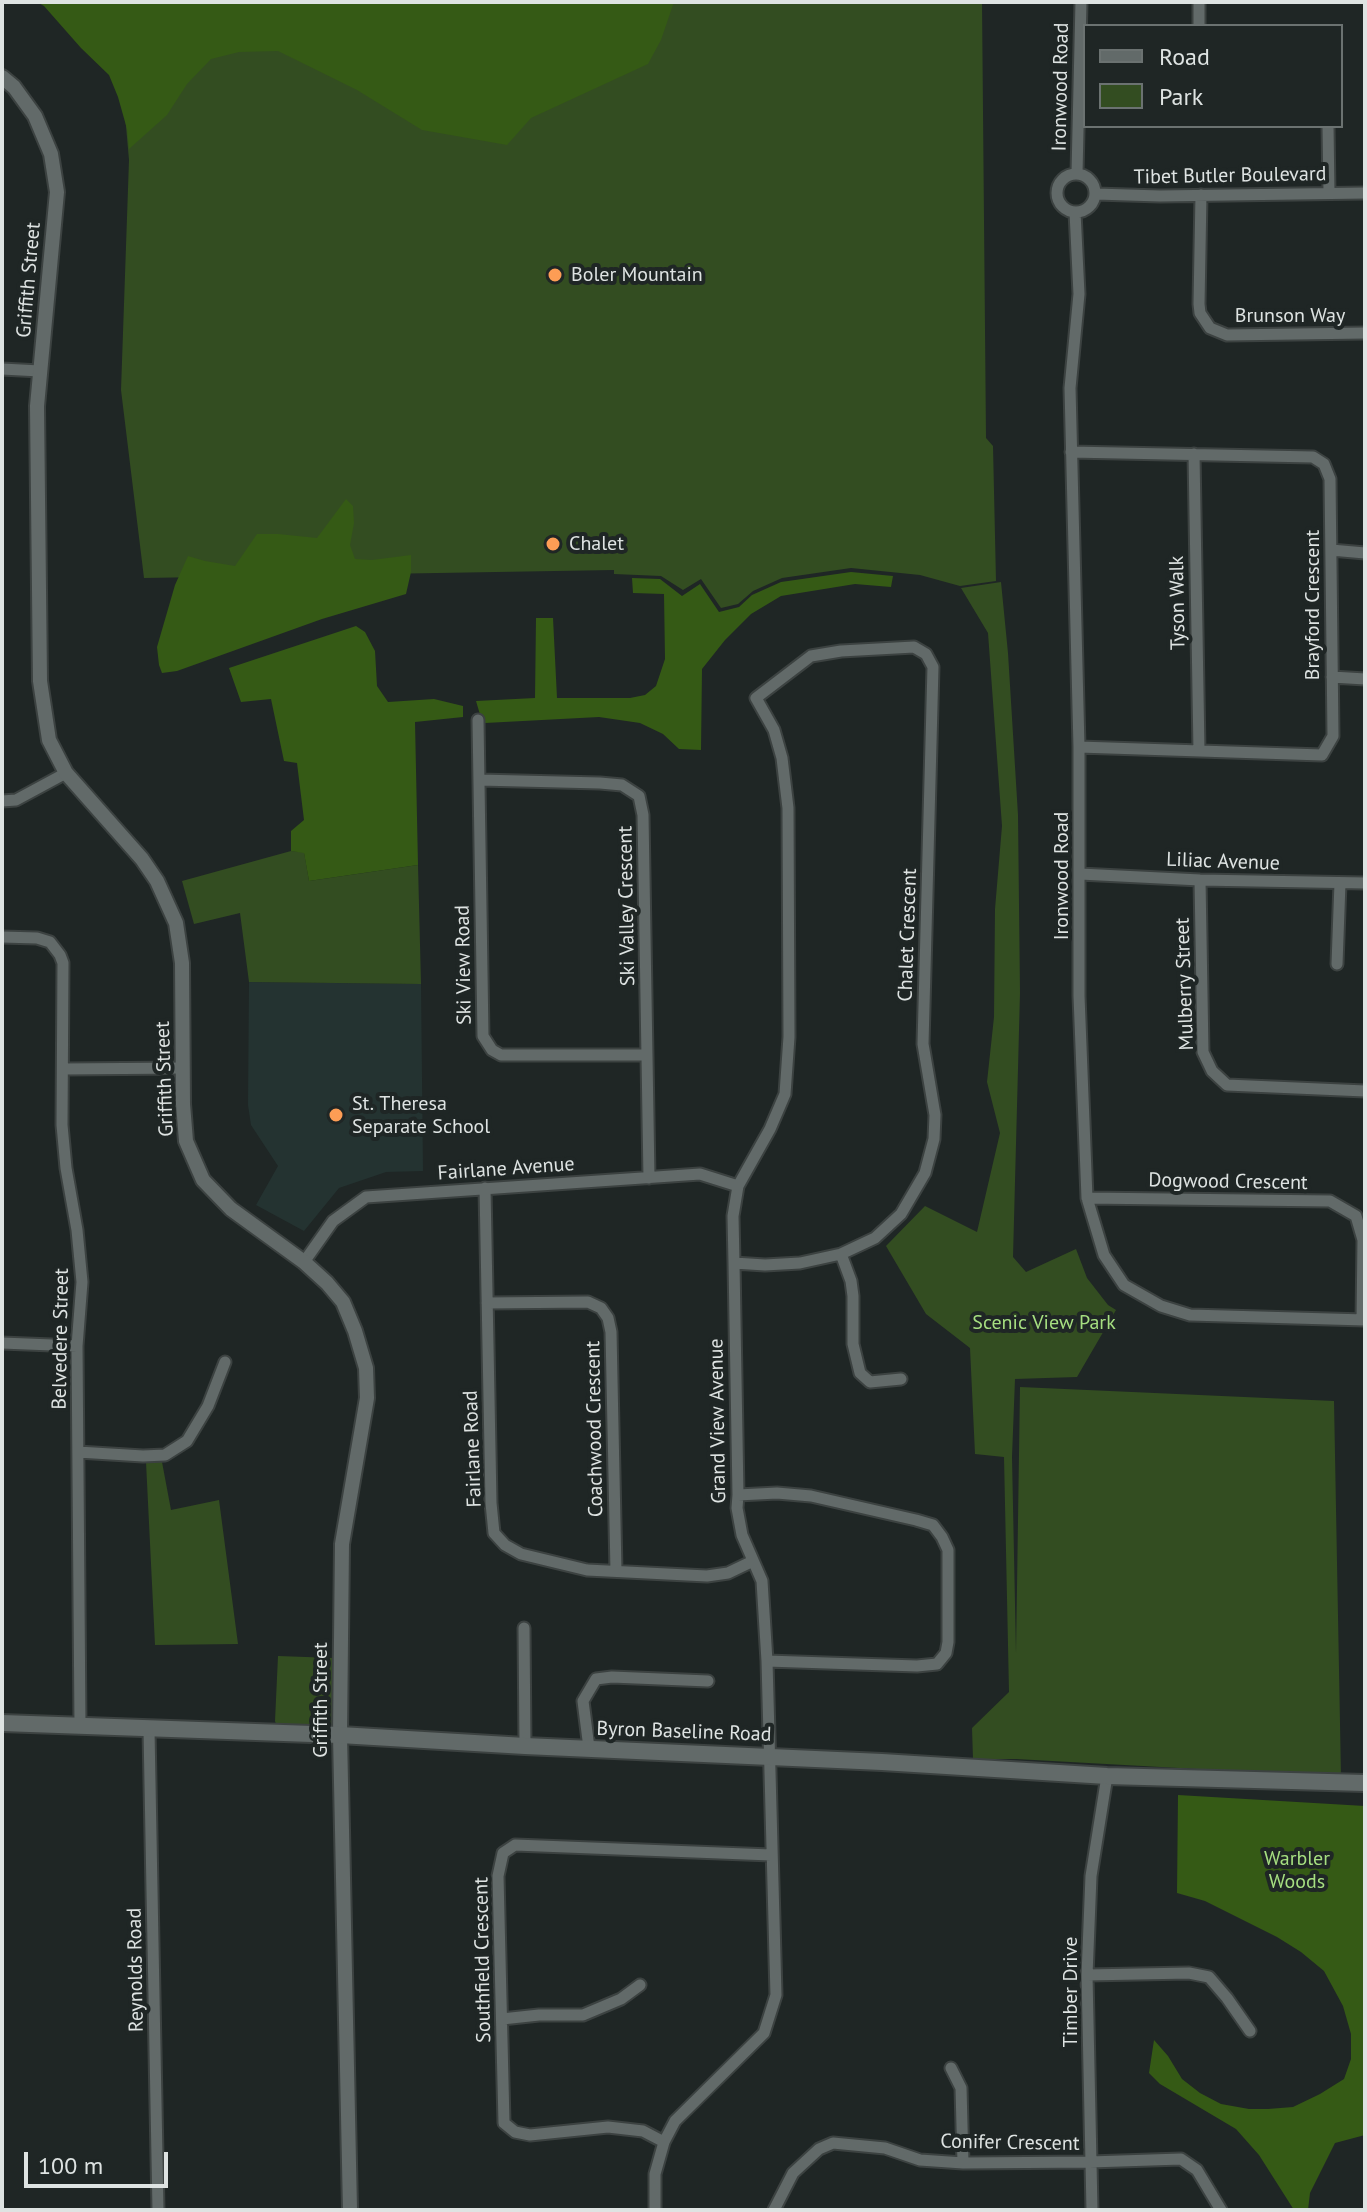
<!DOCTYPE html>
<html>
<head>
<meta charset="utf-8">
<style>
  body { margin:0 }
  #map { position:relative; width:1367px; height:2212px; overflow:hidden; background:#1f2625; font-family:"PT Sans",sans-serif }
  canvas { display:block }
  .frame { position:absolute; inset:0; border:4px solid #dee3e2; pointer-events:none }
  .legend { position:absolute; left:1083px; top:24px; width:260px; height:104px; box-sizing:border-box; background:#1f2625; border:2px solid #6b7271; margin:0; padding:10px 14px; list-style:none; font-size:24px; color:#dee3e2 }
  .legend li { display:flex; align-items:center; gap:16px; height:40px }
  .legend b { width:40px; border:2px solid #6b7271 }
  .scale { position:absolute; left:24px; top:2152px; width:144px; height:36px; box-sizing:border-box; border:4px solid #dee3e2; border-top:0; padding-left:10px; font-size:24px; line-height:28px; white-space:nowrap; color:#dee3e2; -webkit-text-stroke:6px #1f2625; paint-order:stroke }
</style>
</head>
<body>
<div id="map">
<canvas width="1367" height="2212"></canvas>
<div class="frame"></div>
<ul class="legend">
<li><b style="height:10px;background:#626a69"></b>Road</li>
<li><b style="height:22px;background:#334d21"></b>Park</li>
</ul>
<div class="scale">100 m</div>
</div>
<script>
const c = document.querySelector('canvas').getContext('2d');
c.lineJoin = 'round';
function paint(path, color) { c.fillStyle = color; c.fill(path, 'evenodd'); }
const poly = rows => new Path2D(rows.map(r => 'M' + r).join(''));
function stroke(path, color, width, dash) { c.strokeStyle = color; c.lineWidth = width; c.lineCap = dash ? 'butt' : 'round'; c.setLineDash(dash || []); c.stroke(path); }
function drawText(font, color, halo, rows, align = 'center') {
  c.font = font + ' "PT Sans",sans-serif'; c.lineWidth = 8; c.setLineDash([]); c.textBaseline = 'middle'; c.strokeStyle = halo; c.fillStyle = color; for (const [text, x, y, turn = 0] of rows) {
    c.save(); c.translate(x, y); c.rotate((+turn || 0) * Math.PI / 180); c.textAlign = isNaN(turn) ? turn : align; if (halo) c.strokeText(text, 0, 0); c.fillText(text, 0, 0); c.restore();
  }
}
const built = poly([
  [249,982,421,984,423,1171,386,1172,339,1188,304,1231,256,1205,278,1166,251,1125,248,1105]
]);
const green = poly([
  [115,2,982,2,986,438,993,446,996,581,960,586,920,575,851,568,782,578,753,591,738,604,721,608,701,579,683,590,661,576,614,574,614,570,144,578,121,390,129,160],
  [1001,582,1008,653,1018,815,1020,993,1013,1257,1026,1272,1076,1249,1087,1278,1108,1305,1116,1310,1077,1377,1015,1379,1012,1457,1016,1653,1020,1387,1334,1401,1341,1777,1016,1759,973,1759,972,1728,1009,1692,1004,1457,975,1454,970,1348,926,1314,886,1246,925,1206,977,1232,1000,1133,987,1082,994,1017,995,909,1002,826,988,633,961,588],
  [291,851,304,852,309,881,418,865,421,984,249,982,240,913,194,924,182,881],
  [146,1462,162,1462,171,1510,219,1500,238,1644,155,1645],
  [278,1656,334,1658,334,1721,331,1727,326,1729,277,1727,275,1721]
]);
const forest = poly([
  [37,2,674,2,661,40,648,64,531,118,507,145,422,130,357,90,278,51,239,52,211,59,187,84,167,115,129,149,127,129,118,97,109,75,81,48,44,6],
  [346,499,353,506,354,523,350,545,355,559,372,560,411,555,411,572,406,594,322,619,177,671,162,673,159,665,157,647,175,585,188,556,205,561,235,566,257,534,278,534,317,538],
  [851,572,893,576,891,587,855,584,781,596,751,614,725,640,702,669,701,750,679,749,663,734,640,723,599,717,485,723,481,718,476,701,535,698,536,618,553,618,557,698,630,698,645,695,656,686,665,659,664,594,633,593,632,578,660,579,682,596,700,584,719,612,739,607,752,595,781,582],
  [356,626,365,632,375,651,377,686,388,702,434,699,463,706,463,717,415,722,418,865,309,881,304,853,291,851,291,831,304,820,297,763,284,761,271,699,241,702,229,668],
  [1178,1795,1365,1806,1365,2135,1335,2143,1310,2193,1308,2210,1294,2210,1259,2155,1236,2129,1160,2084,1149,2073,1154,2040,1168,2056,1182,2079,1200,2093,1221,2104,1249,2109,1268,2109,1293,2107,1320,2094,1344,2079,1351,2059,1351,2034,1343,2006,1324,1971,1301,1952,1277,1937,1205,1901,1177,1893]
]);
const minor = poly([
  [1199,26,1199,2],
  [1328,126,1329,193],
  [1077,173,1081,2],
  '1057 193a19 19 0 1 1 38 0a19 19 0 1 1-38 0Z',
  [1096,194,1160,196,1365,193],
  [1201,195,1199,304,1200,313,1210,328,1227,335,1365,333],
  [1075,212,1079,294,1070,388,1079,747,1079,996,1087,1198,1104,1255,1124,1285,1161,1306,1190,1315,1365,1320],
  [2,369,40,371],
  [1071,452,1313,457,1324,464,1330,479,1333,736,1322,755,1079,747],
  [1194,454,1199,751],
  [1331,550,1365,553],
  [1332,677,1365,679],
  [478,720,483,1036,492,1050,501,1055,647,1055],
  [480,780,600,783,622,785,639,796,643,815,649,1178],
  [2,801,16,800,66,773],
  [1080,874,1200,880,1365,883],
  [1200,880,1203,1052,1212,1071,1227,1085,1365,1091],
  [2,937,37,938,50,942,60,955,63,963,62,1125,66,1168,77,1230,82,1282,77,1346,80,1726],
  [1337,964,1340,883],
  [64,1069,183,1068],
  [485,1188,491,1503,494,1533,505,1545,521,1554,587,1570,707,1576,728,1573,753,1561],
  [1087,1198,1330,1201,1356,1216,1363,1240,1362,1320],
  [841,1254,851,1281,853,1296,853,1344,860,1373,870,1382,901,1379],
  [304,1262,333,1221,366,1197,700,1174,738,1186],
  [487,1303,588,1302,601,1308,608,1318,611,1332,616,1571],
  [2,1343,77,1346],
  [78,1452,143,1456,165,1455,187,1441,208,1406,225,1362],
  [738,1495,777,1493,811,1496,916,1520,933,1525,942,1537,948,1550,948,1642,946,1653,937,1664,917,1666,767,1661],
  [524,1628,525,1746],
  [149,1730,158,2210],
  [589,1748,583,1701,596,1679,612,1677,708,1681],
  [1087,1975,1189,1973,1209,1977,1227,1998,1250,2031],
  [502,2019,539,2015,583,2015,621,1999,640,1985],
  [951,2068,961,2088,963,2163],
  [664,2142,643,2131,608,2127,530,2135,515,2132,504,2123,498,1876,503,1853,515,1845,771,1855],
  [655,2210,655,2174,664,2142,675,2121,764,2033,776,1995,767,1661,762,1581,742,1535,737,1508,738,1495,734,1263,733,1216,738,1186,770,1129,785,1094,789,1037,788,808,782,758,774,730,756,698,811,656,841,651,914,647,926,654,933,667,923,1044,935,1115,934,1139,925,1173,901,1214,875,1238,841,1254,800,1263,765,1265,734,1263],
  [774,2210,793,2173,819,2149,833,2143,885,2148,920,2160,963,2163,1090,2162,1181,2159,1197,2170,1221,2210],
  [1092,2210,1087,1975,1091,1876,1107,1776]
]);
const tertiary = poly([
  [2,77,14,87,35,116,51,154,57,192,37,406,40,681,49,740,66,773,142,859,157,881,176,923,182,963,183,1104,186,1141,203,1180,231,1209,304,1262,327,1283,343,1302,355,1331,366,1368,367,1398,342,1544,340,1735,350,2210]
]);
const secondary = poly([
  [2,1723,340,1735,525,1746,882,1762,1107,1776,1365,1783]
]);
const markers = [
  [555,275,8,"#fd9d55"],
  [553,544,8,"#fd9d55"],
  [336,1115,8,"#fd9d55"]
];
const streetNames = [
  ["Ironwood Road",1061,87,-89],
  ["Tibet Butler Boulevard",1230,176,-1],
  ["Griffith Street",29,280,-85],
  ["Brunson Way",1290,316],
  ["Tyson Walk",1178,603,-91],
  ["Brayford Crescent",1313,605,-90],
  ["Liliac Avenue",1223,862,2],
  ["Ironwood Road",1062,876,-90],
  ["Ski Valley Crescent",627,906,-91],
  ["Chalet Crescent",908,935,-88],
  ["Ski View Road",464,965,-91],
  ["Mulberry Street",1185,984,-92],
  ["Griffith Street",165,1079,-92],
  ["Fairlane Avenue",506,1169,-4],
  ["Dogwood Crescent",1228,1182,1],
  ["Belvedere Street",61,1339,-89],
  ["Grand View Avenue",718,1421,-91],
  ["Coachwood Crescent",595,1429,-91],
  ["Fairlane Road",473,1449,-92],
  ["Griffith Street",321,1700,-90],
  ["Byron Baseline Road",684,1732,2],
  ["Southfield Crescent",483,1960,-91],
  ["Reynolds Road",136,1970,-91],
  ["Timber Drive",1071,1992,-90],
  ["Conifer Crescent",1010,2143,1]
];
const poiNames = [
  ["Boler Mountain",571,275],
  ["Chalet",569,544],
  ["St. Theresa",352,1104],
  ["Separate School",352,1127]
];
const parkNames = [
  ["Scenic View Park",1044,1323],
  ["Warbler",1297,1859],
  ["Woods",1297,1882]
];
paint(built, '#243331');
paint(green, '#334d21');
paint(forest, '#355a15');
stroke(minor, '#3c4241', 15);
stroke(tertiary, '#3c4241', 18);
stroke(secondary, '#3c4241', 20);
stroke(minor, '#626a69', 11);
stroke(tertiary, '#626a69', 14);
stroke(secondary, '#626a69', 16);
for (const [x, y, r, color] of markers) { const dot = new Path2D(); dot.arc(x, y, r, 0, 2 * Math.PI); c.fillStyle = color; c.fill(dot); stroke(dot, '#1f2625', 3); }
drawText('20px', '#dee3e2', '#1f2625', streetNames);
drawText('20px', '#dee3e2', '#1f2625', poiNames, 'left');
drawText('20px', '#a6df81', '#1f2625', parkNames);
</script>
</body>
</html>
